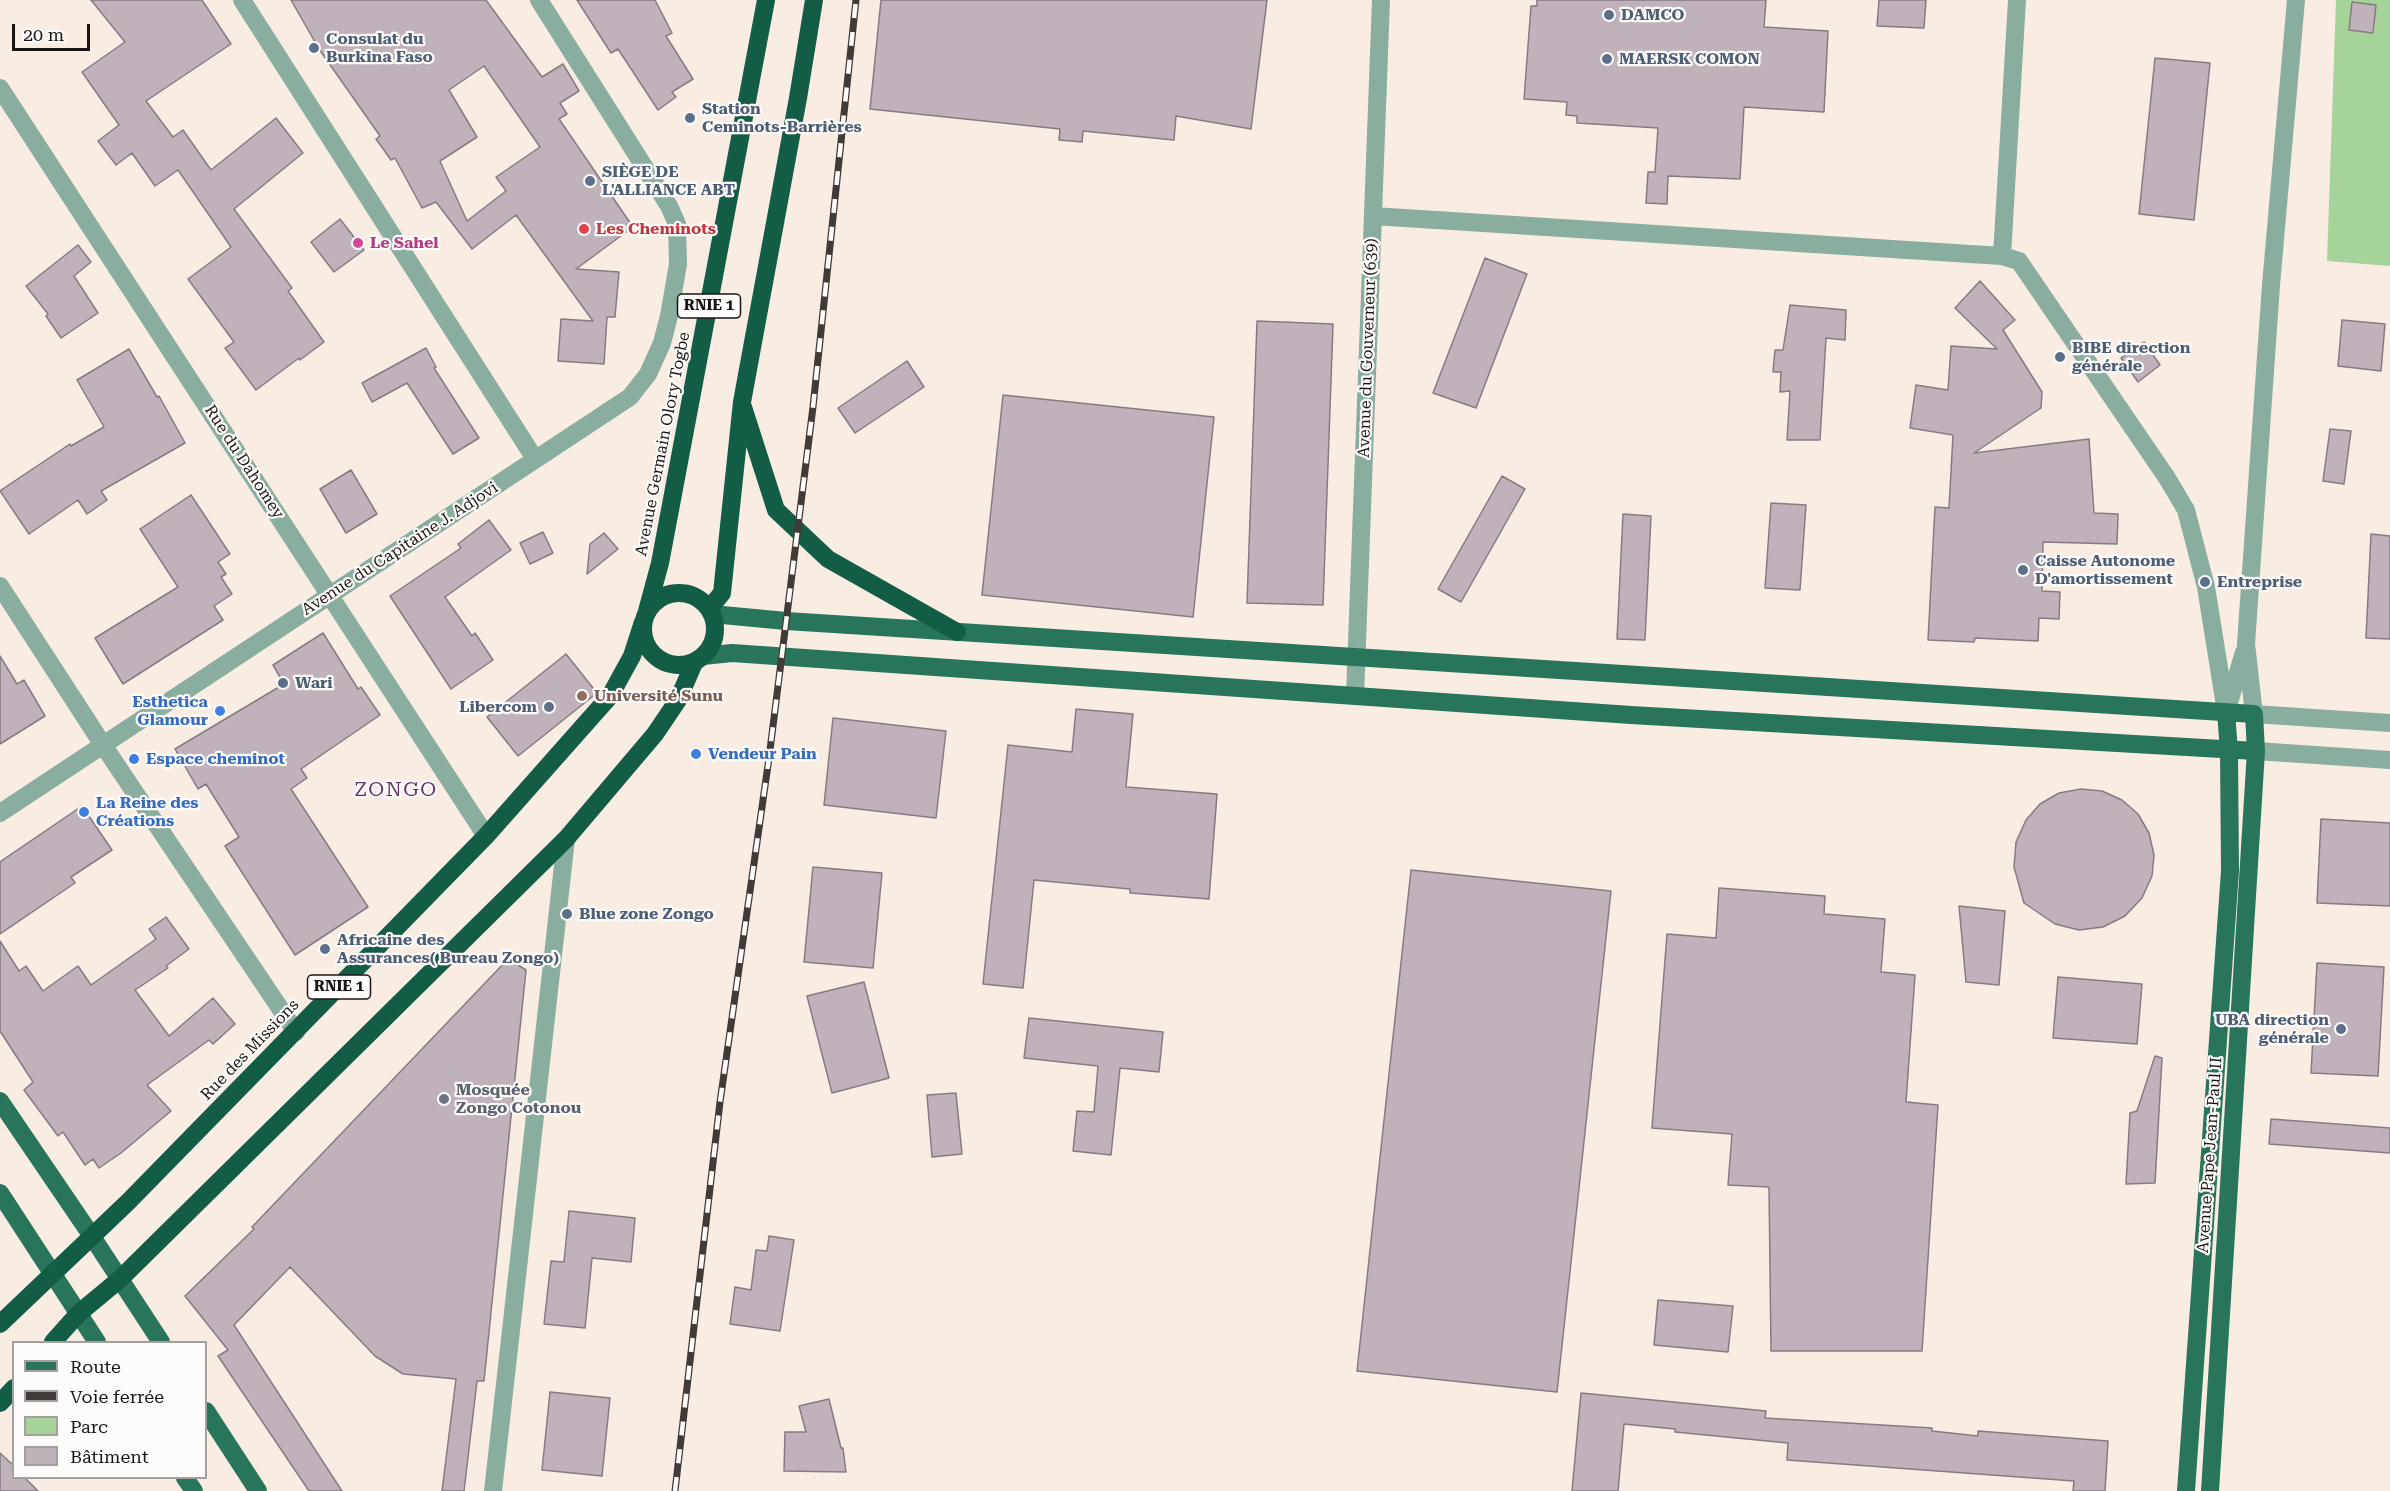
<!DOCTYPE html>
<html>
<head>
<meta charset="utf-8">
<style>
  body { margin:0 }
  #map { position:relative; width:2390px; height:1491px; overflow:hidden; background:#f9ece3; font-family:"Roboto Serif",serif }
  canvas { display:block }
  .legend { position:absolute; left:12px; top:1341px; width:195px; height:138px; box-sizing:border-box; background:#fefcfa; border:2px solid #a3a09e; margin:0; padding:8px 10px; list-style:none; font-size:18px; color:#1b1613 }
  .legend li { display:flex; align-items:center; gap:12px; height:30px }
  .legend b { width:30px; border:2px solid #a3a09e }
  .scale { position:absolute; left:12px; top:24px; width:78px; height:27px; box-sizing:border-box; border:3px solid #1b1613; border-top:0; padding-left:8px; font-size:18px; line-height:21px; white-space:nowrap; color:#1b1613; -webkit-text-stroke:4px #fefcfa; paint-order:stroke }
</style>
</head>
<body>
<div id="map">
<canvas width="2390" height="1491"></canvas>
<ul class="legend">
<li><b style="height:8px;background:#29755b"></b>Route</li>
<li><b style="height:8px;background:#413a36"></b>Voie ferrée</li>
<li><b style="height:16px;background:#a6d39a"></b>Parc</li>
<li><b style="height:16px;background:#bfb2ba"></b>Bâtiment</li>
</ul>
<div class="scale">20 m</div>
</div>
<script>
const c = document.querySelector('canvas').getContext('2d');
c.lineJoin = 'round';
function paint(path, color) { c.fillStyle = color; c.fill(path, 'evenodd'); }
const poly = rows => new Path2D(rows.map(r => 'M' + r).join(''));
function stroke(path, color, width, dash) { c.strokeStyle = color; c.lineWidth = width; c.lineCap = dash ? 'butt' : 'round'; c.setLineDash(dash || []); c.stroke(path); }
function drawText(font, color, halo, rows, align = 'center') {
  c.font = font + ' "Roboto Serif",serif'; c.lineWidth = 4.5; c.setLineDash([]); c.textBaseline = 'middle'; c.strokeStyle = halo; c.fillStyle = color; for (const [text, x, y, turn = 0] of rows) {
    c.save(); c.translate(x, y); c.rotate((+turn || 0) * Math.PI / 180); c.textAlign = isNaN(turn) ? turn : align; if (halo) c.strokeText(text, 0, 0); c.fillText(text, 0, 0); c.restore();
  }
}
const green = poly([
  [2336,0,2390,0,2390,266,2327,261]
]);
const building = poly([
  [91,0,202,0,231,44,146,101,173,137,183,130,211,170,276,118,303,153,234,209,292,288,288,291,324,342,300,360,299,358,256,390,225,348,234,342,188,279,231,247,178,170,155,186,132,153,116,165,98,141,119,125,82,72,125,42,91,0],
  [291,0,486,0,542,77,563,64,579,91,560,103,567,114,559,119,633,227,576,269,619,272,615,317,607,317,604,364,558,361,561,319,593,321,516,215,472,249,436,202,422,208,395,158,391,160,376,139,380,136,319,49,291,0],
  [484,66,540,147,496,177,506,191,467,221,440,161,477,137,449,90,484,66],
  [577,0,655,0,672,33,666,36,693,79,672,92,676,97,658,110,618,49,611,53,577,0],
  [881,0,1267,0,1251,129,1176,116,1174,140,1083,131,1082,142,1059,140,1060,129,870,109,881,0],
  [1537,0,1766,0,1764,27,1828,31,1824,112,1744,107,1740,179,1668,176,1667,204,1646,203,1648,172,1655,172,1658,128,1577,123,1577,116,1566,115,1567,102,1524,99,1531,6,1537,6,1537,0],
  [1879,0,1926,0,1924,28,1877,26,1879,0],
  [2352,2,2376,5,2373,33,2349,30,2352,2],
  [2155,58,2210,63,2194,220,2139,214,2155,58],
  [340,219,364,250,334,272,311,242,340,219],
  [78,245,91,262,74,276,98,313,61,338,46,316,48,314,26,286,78,245],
  [1485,258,1527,274,1476,408,1433,393,1485,258],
  [1980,281,2015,320,2003,330,2042,392,2041,408,1974,453,2089,439,2094,513,2118,514,2117,544,2043,542,2042,591,2060,592,2059,619,2039,618,2038,641,1975,638,1974,642,1928,640,1935,507,1949,508,1953,435,1910,428,1916,385,1948,390,1951,346,1997,349,1955,308,1980,281],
  [1790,305,1846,310,1845,340,1826,338,1820,440,1787,440,1790,391,1780,392,1781,372,1773,372,1775,350,1783,350,1790,305],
  [2342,320,2385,324,2381,371,2338,366,2342,320],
  [1257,321,1333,324,1323,605,1247,603,1257,321],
  [2144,342,2160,365,2138,382,2121,358,2144,342],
  [426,348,436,367,434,368,479,438,453,454,407,383,372,402,362,383,426,348],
  [129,349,157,397,159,396,185,443,101,491,107,500,87,514,78,500,29,534,0,491,70,444,71,446,104,427,77,380,129,349],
  [907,361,924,387,855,433,838,408,907,361],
  [1003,395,1214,417,1193,617,982,595,1003,395],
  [2330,429,2351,431,2344,484,2323,481,2330,429],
  [351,470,377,514,346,533,320,489,351,470],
  [1502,476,1525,489,1461,602,1438,589,1502,476],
  [191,495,230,554,218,562,226,574,221,577,232,594,214,606,223,620,123,684,95,638,178,587,140,529,191,495],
  [1771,503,1806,505,1800,590,1765,588,1771,503],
  [1623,514,1651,516,1645,640,1617,639,1623,514],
  [489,520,511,550,445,597,472,636,475,633,493,660,451,689,390,596,461,548,458,544,489,520],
  [543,532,553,553,530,564,520,543,543,532],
  [604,533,618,549,587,574,590,544,604,533],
  [2371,534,2390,536,2390,639,2366,638,2371,534],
  [323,633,358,689,361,687,380,715,301,769,307,778,291,789,368,907,295,955,225,846,239,837,206,784,198,789,175,749,284,684,273,665,323,633],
  [566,654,597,693,518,756,487,717,566,654],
  [0,656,17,684,24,680,45,716,0,744,0,656],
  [1076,709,1133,714,1126,787,1217,794,1209,899,1130,893,1130,889,1034,880,1023,988,983,984,1008,745,1072,752,1076,709],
  [833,718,946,731,936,818,824,805,833,718],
  [2081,789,2102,791,2122,800,2138,814,2149,833,2154,855,2152,876,2142,898,2125,916,2103,927,2079,930,2055,924,2024,903,2014,867,2016,842,2026,820,2040,804,2059,793,2081,789],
  [82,806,112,850,71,877,75,883,0,934,0,862,82,806],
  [2321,819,2390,823,2390,906,2317,903,2321,819],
  [813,867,882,873,873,968,804,962,813,867],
  [1411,870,1611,891,1557,1392,1357,1371,1411,870],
  [1719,888,1825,896,1824,914,1885,919,1881,972,1915,975,1906,1102,1938,1105,1922,1351,1771,1351,1769,1187,1728,1185,1732,1134,1652,1128,1667,934,1716,938,1719,888],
  [1959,906,2005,911,1999,985,1966,982,1959,906],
  [166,917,189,949,166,966,168,968,135,990,169,1036,213,998,235,1024,213,1044,209,1040,147,1085,171,1111,121,1153,99,1168,93,1159,85,1165,63,1132,58,1136,24,1090,33,1082,0,1031,0,941,19,971,26,966,43,991,78,966,91,985,156,939,149,929,166,917],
  [508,959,526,970,484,1381,477,1381,464,1491,442,1491,456,1379,403,1374,375,1356,290,1267,234,1325,342,1491,309,1491,218,1356,228,1350,185,1296,254,1229,252,1227,508,959],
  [2317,963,2384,967,2378,1076,2311,1073,2317,963],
  [2058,977,2142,984,2137,1044,2053,1038,2058,977],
  [864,982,889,1078,832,1093,807,996,864,982],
  [1029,1018,1163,1032,1159,1072,1120,1068,1111,1155,1073,1151,1077,1111,1094,1112,1098,1066,1024,1058,1029,1018],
  [2155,1056,2162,1058,2155,1183,2126,1184,2130,1113,2137,1111,2155,1056],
  [956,1093,962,1154,932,1157,927,1095,956,1093],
  [2271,1119,2390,1128,2390,1153,2269,1144,2271,1119],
  [569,1211,635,1218,631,1262,592,1258,585,1328,544,1324,551,1261,564,1262,569,1211],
  [769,1236,794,1240,780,1331,730,1324,735,1287,751,1290,756,1250,767,1251,769,1236],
  [1658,1300,1733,1306,1728,1352,1654,1345,1658,1300],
  [550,1392,610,1398,602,1476,542,1470,550,1392],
  [1581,1393,1766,1411,1765,1418,1932,1428,1932,1431,1978,1436,1978,1431,2108,1441,2105,1491,2073,1491,2074,1481,1787,1460,1788,1443,1675,1432,1675,1429,1624,1424,1618,1491,1572,1491,1581,1393],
  [829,1399,841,1448,843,1448,846,1472,784,1471,785,1432,806,1432,799,1406,829,1399],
  [0,1453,14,1466,14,1478,25,1478,38,1491,0,1491,0,1453]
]);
const minor = poly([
  [242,0,535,459],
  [2296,0,2271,285,2246,644,2254,714,2390,723],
  [0,88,486,836],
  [1373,216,2002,256,2019,261,2167,478,2186,510,2206,587,2226,712],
  [2002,256,2017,0],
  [0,586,103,745,296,1032],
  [1355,696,1381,0],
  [2228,706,2244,652],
  [2256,751,2390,760],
  [0,813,630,397,648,374,662,343,669,316,678,264,677,224,669,206,539,0],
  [493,1491,566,839]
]);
const major = poly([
  [712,614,786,621,2254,714,2256,751,2210,1491],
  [703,656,732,653,1631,715,2256,751],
  [0,1101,91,1235,161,1342],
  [0,1193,97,1342],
  [206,1411,258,1491],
  [185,1478,194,1491],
  [2186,1491,2230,871,2229,751,2226,712]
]);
const highway = poly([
  [743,407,776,510,828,559,957,632],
  '643 629a36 36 0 1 1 72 0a36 36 0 1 1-72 0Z',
  [709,609,722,593,742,402,798,98,814,0],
  [647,611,660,563,766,0],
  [0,1324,128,1202,486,836,610,696,632,656,643,622],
  [53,1342,78,1314,120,1279,566,839,655,734,678,700,694,663],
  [0,1403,14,1388]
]);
const rail = poly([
  [675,1491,720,1102,769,758,813,407,856,0]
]);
const markers = [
  [1609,15,6,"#5c6f8a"],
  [314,48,6,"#5c6f8a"],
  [1607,59,6,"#5c6f8a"],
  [690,118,6,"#5c6f8a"],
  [590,181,6,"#5c6f8a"],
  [584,229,6,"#e0444e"],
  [358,243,6,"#d1479c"],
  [2060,357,6,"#5c6f8a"],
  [2023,570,6,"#5c6f8a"],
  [2205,582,6,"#5c6f8a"],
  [283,683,6,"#5c6f8a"],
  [582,696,6,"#8d6e63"],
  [549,707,6,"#5c6f8a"],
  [220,711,6,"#3f7fe0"],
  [696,754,6,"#3f7fe0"],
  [134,759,6,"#3f7fe0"],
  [84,812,6,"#3f7fe0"],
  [567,914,6,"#5c6f8a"],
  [325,949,6,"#5c6f8a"],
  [2341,1029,6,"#5c6f8a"],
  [444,1099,6,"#6b7280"]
];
const shields = [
  [709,306,63],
  [339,987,63]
];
const shieldNames = [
  ["RNIE 1",709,306],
  ["RNIE 1",339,987]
];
const serviceNames = [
  ["DAMCO",1621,15],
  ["Consulat du",326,39],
  ["Burkina Faso",326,57],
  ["MAERSK COMON",1619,59],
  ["Station",702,109],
  ["Ceminots-Barrières",702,127],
  ["SIÈGE DE",602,172],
  ["L'ALLIANCE ABT",602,190],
  ["BIBE direction",2072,348],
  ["générale",2072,366],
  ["Caisse Autonome",2035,561],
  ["D'amortissement",2035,579],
  ["Entreprise",2217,582],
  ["Wari",295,683],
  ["Libercom",537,707,"right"],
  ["Blue zone Zongo",579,914],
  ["Africaine des",337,940],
  ["Assurances( Bureau Zongo)",337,958],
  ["UBA direction",2329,1020,"right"],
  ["générale",2329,1038,"right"]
];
const healthNames = [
  ["Les Cheminots",596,229]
];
const hotelNames = [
  ["Le Sahel",370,243]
];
const streetNames = [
  ["Avenue du Gouverneur (639)",1368,348,-88],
  ["Avenue Germain Olory Togbe",663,444,-79],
  ["Rue du Dahomey",244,462,57],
  ["Avenue du Capitaine J. Adjovi",400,549,-33],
  ["Rue des Missions",250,1050,-46],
  ["Avenue Pape Jean-Paul II",2210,1155,-86]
];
const educationNames = [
  ["Université Sunu",594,696]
];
const shopNames = [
  ["Esthetica",208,702,"right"],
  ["Glamour",208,720,"right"],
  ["Vendeur Pain",708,754],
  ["Espace cheminot",146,759],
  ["La Reine des",96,803],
  ["Créations",96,821]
];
const worshipNames = [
  ["Mosquée",456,1090],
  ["Zongo Cotonou",456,1108]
];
const quarterNames = [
  ["ZONGO",396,790]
];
paint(green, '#a6d39a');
paint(building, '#bfb2ba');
stroke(building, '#877b83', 1.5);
stroke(minor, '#89ad9e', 18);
stroke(major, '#29755b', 18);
stroke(highway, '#135d46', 18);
stroke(rail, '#413a36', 7);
stroke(rail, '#fefcfa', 4.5, [14]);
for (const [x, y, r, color] of markers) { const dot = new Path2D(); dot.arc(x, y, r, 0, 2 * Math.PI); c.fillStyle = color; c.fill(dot); stroke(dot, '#fefcfa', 2); }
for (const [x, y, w] of shields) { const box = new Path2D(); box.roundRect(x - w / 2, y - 12, w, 24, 4.5); c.fillStyle = '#fefcfa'; c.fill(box); stroke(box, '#1b1613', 1.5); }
drawText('bold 15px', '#1b1613', null, shieldNames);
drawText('bold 16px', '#4e5e75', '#fefcfa', serviceNames, 'left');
drawText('bold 16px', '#be3a42', '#fefcfa', healthNames, 'left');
drawText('bold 16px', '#b23c85', '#fefcfa', hotelNames, 'left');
drawText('16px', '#1b1613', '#fefcfa', streetNames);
drawText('bold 16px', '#785e54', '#fefcfa', educationNames, 'left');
drawText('bold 16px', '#366cbe', '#fefcfa', shopNames, 'left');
drawText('bold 16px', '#5b616d', '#fefcfa', worshipNames, 'left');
c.letterSpacing = '1.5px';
drawText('20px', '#643365', '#fefcfa', quarterNames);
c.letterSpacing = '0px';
</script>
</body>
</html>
